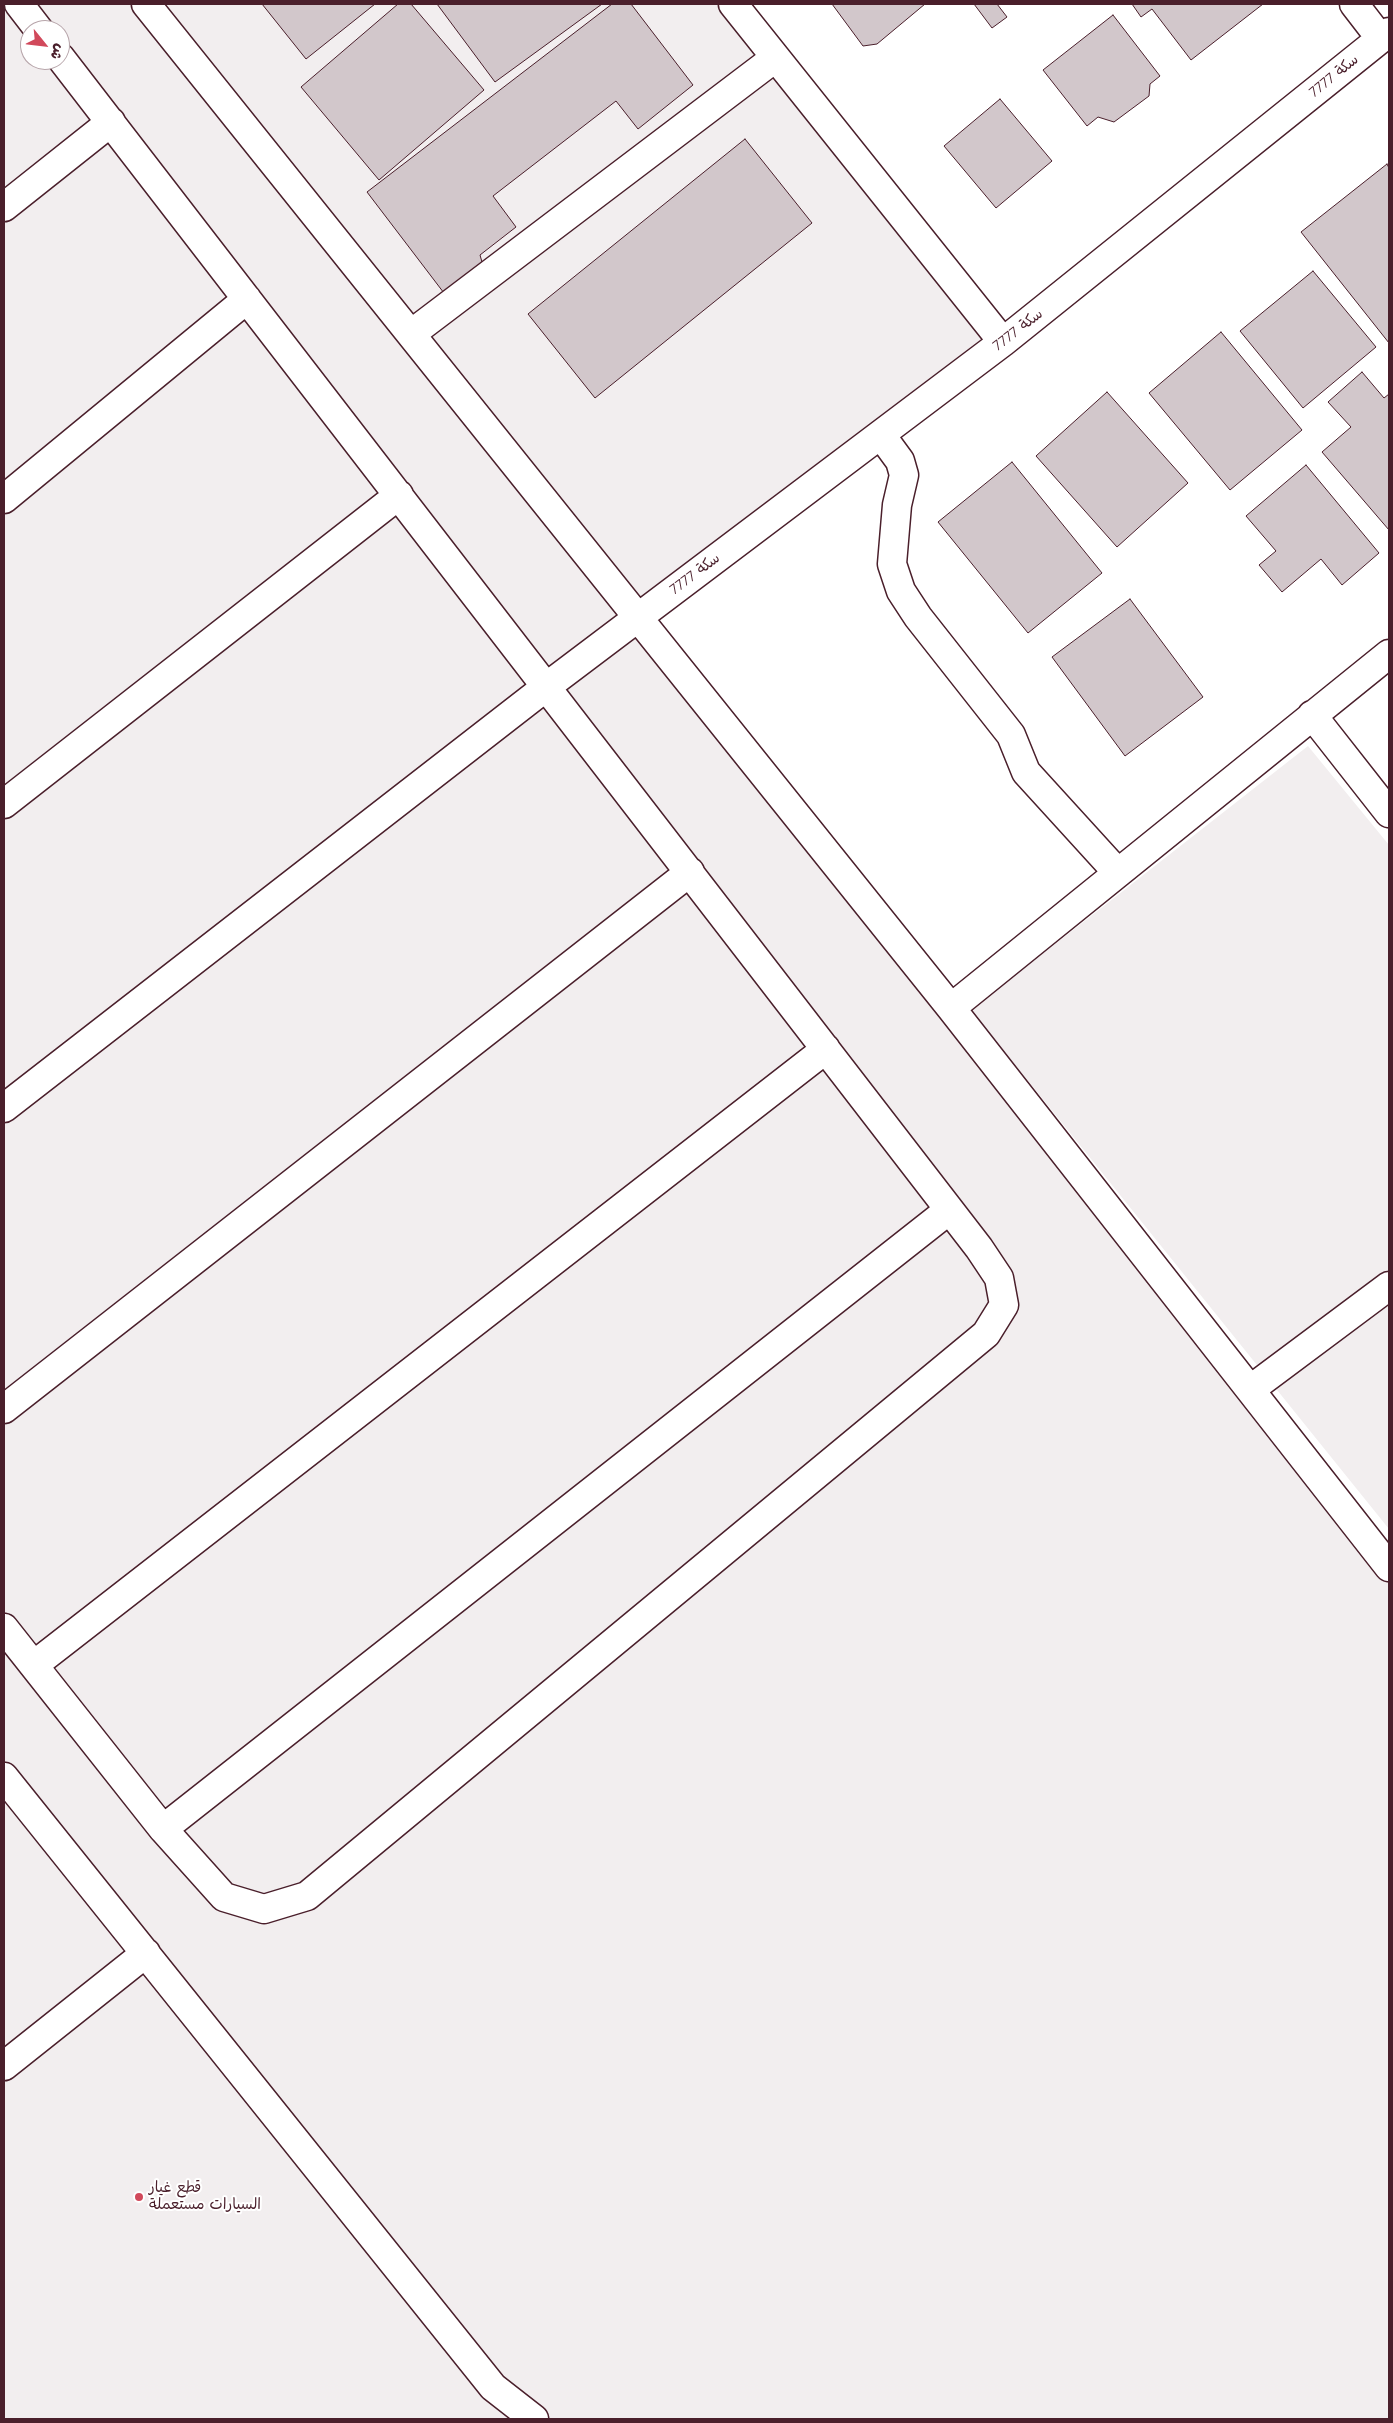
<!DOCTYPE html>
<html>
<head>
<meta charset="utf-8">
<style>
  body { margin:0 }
  #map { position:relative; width:1393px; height:2423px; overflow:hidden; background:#fff; font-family:"Comic Neue","Playpen Sans Arabic",sans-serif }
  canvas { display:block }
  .frame { position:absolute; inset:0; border:5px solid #4a1f2b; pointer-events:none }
  .north { position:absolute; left:20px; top:20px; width:50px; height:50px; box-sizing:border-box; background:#fff; border:1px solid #b7a5aa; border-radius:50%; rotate:119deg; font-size:14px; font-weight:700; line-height:20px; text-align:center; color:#4a1f2b }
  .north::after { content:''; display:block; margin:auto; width:18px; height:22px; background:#d1495b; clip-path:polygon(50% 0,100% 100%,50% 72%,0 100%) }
</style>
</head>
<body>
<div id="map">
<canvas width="1393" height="2423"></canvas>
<div class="frame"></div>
<div class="north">ش</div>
</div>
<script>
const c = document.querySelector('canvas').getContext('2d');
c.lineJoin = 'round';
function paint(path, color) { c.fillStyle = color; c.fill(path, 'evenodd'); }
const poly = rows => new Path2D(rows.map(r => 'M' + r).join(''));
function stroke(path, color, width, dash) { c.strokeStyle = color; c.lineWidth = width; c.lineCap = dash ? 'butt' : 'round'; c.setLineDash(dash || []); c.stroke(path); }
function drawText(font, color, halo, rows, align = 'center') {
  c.font = font + ' "Comic Neue","Playpen Sans Arabic",sans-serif'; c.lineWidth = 4; c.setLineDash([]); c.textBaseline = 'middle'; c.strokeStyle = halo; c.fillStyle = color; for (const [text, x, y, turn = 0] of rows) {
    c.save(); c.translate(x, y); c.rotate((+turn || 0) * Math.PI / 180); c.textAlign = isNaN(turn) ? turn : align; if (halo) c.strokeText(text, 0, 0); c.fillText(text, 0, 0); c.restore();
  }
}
const built = poly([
  [4,4,732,4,1003,342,639,617,1389,1572,1389,2419,4,2419],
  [30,30,60,30,60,60,30,60],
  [1308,746,1389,845,1389,1529,971,1010]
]);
const building = poly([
  [262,4,375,4,306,59,262,4],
  [398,4,411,4,484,90,379,180,301,87,398,4],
  [437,4,602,4,495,82,437,4],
  [612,4,631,4,693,85,638,129,616,101,493,196,516,227,480,255,484,269,447,297,367,192,612,4],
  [832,4,925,4,877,44,863,46,832,4],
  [974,4,997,4,1007,17,992,28,974,4],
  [1132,4,1263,4,1191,60,1152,9,1141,17,1132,4],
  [1113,15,1160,76,1150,84,1149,96,1114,122,1098,117,1087,126,1043,70,1113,15],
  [1000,99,1052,161,996,208,944,146,1000,99],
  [745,139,812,223,595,398,528,314,745,139],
  [1387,164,1389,168,1389,343,1301,232,1387,164],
  [1313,271,1376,347,1303,408,1240,331,1313,271],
  [1221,332,1302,430,1230,490,1149,393,1221,332],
  [1362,372,1384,398,1389,394,1389,530,1322,452,1351,427,1328,402,1362,372],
  [1107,392,1188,483,1117,547,1036,456,1107,392],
  [1012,462,1102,573,1028,633,938,522,1012,462],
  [1306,465,1379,553,1342,585,1321,559,1282,592,1259,565,1276,551,1246,516,1306,465],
  [1130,599,1203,697,1125,756,1052,657,1130,599]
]);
const minor = poly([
  [19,4,39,30],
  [146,4,951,1008,1389,1567],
  [733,4,1003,342],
  [1354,4,1381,39],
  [4,207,111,122],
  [411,334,775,58],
  [881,435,900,461,904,475,897,505,892,564,901,591,918,617,1011,735,1026,772,1118,873],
  [4,499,247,299],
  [1312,715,1389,813],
  [4,804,399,495],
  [951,1008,1389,654],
  [4,1108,546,687,1003,342,1389,32],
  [1251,1389,1389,1286],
  [4,1409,690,872],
  [4,1628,163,1829,224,1897,264,1909,307,1896,986,1334,1004,1305,999,1278,979,1248,60,57],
  [34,1665,826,1049],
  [4,1777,493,2387,534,2419],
  [163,1829,949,1210],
  [4,2066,146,1953]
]);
const markers = [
  [139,2197,5,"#d1495b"]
];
const streetNames = [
  ["سكة 7777",1334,76,-39],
  ["سكة 7777",1018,330,-38],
  ["سكة 7777",695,574,-37]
];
const poiNames = [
  ["قطع غيار",149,2188],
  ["السيارات مستعملة",149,2205]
];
paint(built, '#f2eeef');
paint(building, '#d2c7cb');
stroke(building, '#4a1f2b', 1);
stroke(minor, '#4a1f2b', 31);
stroke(minor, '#fff', 28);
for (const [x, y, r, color] of markers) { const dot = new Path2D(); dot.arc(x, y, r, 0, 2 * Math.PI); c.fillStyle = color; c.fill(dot); stroke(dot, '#fff', 2); }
drawText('15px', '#4a1f2b', '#fff', streetNames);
drawText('15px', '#4a1f2b', '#fff', poiNames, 'left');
</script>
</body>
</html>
